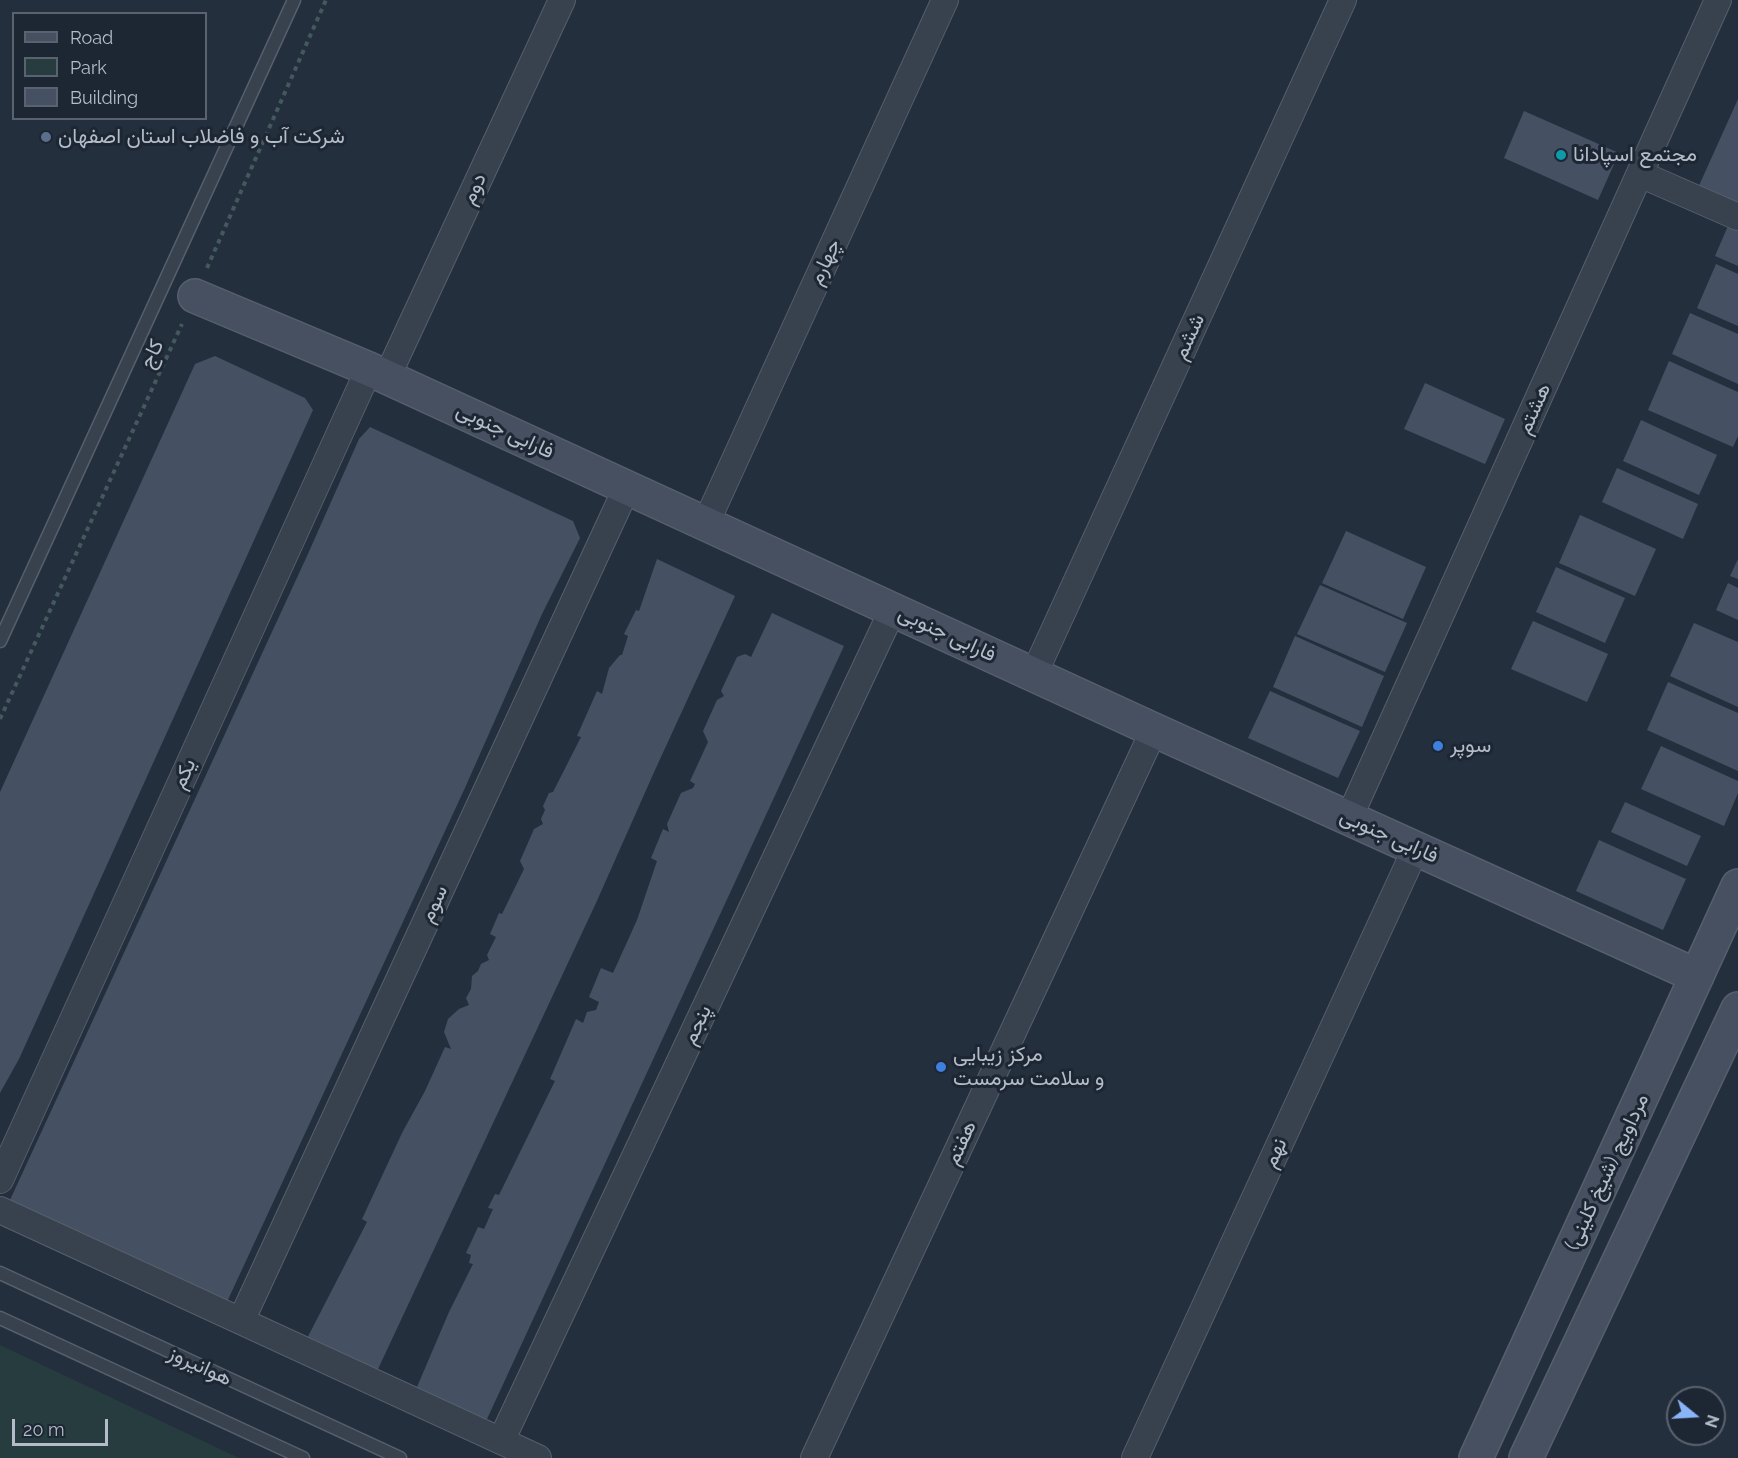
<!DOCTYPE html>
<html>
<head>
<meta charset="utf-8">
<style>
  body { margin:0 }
  #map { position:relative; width:1738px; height:1458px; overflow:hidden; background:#242f3e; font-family:Raleway,sans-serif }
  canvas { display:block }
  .legend { position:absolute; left:12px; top:12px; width:195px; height:108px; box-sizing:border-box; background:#1d2633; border:2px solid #59626f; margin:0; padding:8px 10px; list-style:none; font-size:18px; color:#b4bcc9 }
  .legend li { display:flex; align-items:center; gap:12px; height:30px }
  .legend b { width:30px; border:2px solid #59626f }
  .north { position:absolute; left:1666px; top:1386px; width:60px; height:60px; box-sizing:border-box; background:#1d2633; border:2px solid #59626f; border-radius:50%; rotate:108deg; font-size:16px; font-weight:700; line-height:24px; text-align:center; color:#b4bcc9 }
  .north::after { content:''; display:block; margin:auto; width:21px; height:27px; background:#8ab4f8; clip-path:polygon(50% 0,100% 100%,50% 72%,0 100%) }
  .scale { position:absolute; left:12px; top:1419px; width:96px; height:27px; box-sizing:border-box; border:3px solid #b4bcc9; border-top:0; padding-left:8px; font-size:18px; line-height:21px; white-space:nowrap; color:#b4bcc9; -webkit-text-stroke:4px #1d2633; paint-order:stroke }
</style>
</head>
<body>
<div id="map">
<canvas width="1738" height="1458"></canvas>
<ul class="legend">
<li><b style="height:8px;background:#465061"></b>Road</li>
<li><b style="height:16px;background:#263c3f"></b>Park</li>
<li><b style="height:16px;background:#455162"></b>Building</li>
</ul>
<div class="north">N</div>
<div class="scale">20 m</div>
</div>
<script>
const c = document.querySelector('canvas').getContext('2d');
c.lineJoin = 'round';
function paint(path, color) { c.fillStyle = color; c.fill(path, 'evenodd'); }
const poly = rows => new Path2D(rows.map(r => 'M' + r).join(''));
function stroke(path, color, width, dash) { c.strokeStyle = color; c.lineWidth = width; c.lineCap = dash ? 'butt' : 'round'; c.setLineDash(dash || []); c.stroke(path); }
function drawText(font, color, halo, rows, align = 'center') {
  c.font = font + ' Raleway,Vazirmatn,sans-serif'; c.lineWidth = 6; c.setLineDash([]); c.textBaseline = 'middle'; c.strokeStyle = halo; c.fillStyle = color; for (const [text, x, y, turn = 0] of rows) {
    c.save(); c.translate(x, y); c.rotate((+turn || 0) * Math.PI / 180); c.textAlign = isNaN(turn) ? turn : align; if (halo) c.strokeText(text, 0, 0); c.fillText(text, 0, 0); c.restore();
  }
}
const green = poly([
  [0,1345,239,1458,0,1458]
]);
const building = poly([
  [1738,99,1738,208,1697,190],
  [1524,111,1619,153,1598,200,1504,158],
  [1731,219,1738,222,1738,266,1715,256],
  [1716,264,1738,274,1738,326,1697,308],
  [1690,313,1738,334,1738,384,1672,354],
  [215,356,305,398,313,410,19,1059,0,1093,0,792,195,364],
  [1669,361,1738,392,1738,436,1733,447,1648,410],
  [1425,383,1505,419,1485,464,1404,429],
  [1641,420,1717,455,1699,495,1623,461],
  [370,427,573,521,580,538,542,614,464,790,226,1304,4,1213,307,556,359,439],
  [1617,468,1698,504,1683,539,1602,502],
  [1580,515,1656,549,1635,596,1559,563],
  [1346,531,1426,567,1403,619,1322,583],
  [657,559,735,596,655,770,596,903,371,1384,300,1352,367,1222,362,1219,402,1133,425,1091,445,1047,451,1049,444,1032,448,1019,459,1009,469,1005,466,998,471,989,472,976,478,971,481,964,489,960,487,955,496,937,490,934,499,913,502,914,524,869,520,861,534,829,543,824,541,819,545,810,543,806,549,793,553,792,581,737,577,736,597,691,602,694,609,668,620,655,622,655,628,636,624,634,636,610,639,611],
  [1738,559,1738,579,1730,576],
  [1556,567,1625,598,1605,643,1536,612],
  [1728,583,1738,588,1738,620,1716,610],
  [1320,585,1407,623,1385,672,1297,634],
  [772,613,844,646,481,1432,411,1401,449,1312,473,1264,469,1263,471,1255,466,1253,478,1227,484,1229,493,1209,488,1208,495,1194,499,1195,549,1093,555,1081,550,1079,576,1019,583,1023,587,1012,596,1010,599,1002,589,997,601,968,613,973,637,920,657,861,651,858,663,829,669,832,667,824,681,793,693,788,695,784,690,781,708,742,703,731,717,700,724,696,721,691,737,657,745,654,751,657],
  [1533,621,1608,654,1587,702,1511,669],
  [1694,623,1738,642,1738,707,1670,676],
  [1295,636,1384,676,1362,727,1273,687],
  [1668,682,1738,713,1738,771,1647,730],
  [1270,691,1360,731,1338,778,1248,738],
  [1661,746,1738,781,1738,793,1724,826,1641,789],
  [1625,802,1701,836,1687,866,1611,832],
  [1599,840,1686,879,1663,930,1576,891]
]);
const path = poly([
  [207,268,326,0],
  [0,719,182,324]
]);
const lane = poly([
  [0,641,294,0],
  [0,1273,400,1458],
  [0,1318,303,1458]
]);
const street = poly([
  [1640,174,1738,217],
  [387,377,562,0],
  [706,523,945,0],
  [1034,674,1343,0],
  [1349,818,1718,0],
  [0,1180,369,369],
  [0,1210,538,1458],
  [241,1321,627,487],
  [501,1441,893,609],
  [814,1458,1154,730],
  [1135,1458,1416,848]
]);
const secondary = poly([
  [195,296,369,369,1154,730,1697,976],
  [1476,1458,1738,886],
  [1526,1458,1738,1009]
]);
const markers = [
  [46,137,6,"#5c6f8a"],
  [1561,155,6,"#0f9aa8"],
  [1438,746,6,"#3f7fe0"],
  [941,1067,6,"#3f7fe0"]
];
const poiNames = [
  ["شرکت آب و فاضلاب استان اصفهان",58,137],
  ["مجتمع اسپادانا",1573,155],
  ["سوپر",1450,746],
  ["مرکز زیبایی",953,1055],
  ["و سلامت سرمست",953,1079]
];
const streetNames = [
  ["دوم",474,189,-65],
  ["چهارم",825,262,-65],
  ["ششم",1189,337,-65],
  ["کاج",152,354,-65],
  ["هشتم",1534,409,-66],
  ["فارابی جنوبی",505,431,25],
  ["فارابی جنوبی",947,634,25],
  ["یکم",184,774,-66],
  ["فارابی جنوبی",1389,836,24],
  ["سوم",434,904,-65],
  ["پنجم",697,1025,-65],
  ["هفتم",961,1143,-65],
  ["نهم",1275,1153,-65],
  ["مرداویج (شیخ کلینی)",1607,1172,-65],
  ["هوانیروز",200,1366,25]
];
paint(green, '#263c3f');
paint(building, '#455162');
stroke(lane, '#565f6c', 15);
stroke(street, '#565f6c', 28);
stroke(secondary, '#565f6c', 36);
stroke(path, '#44595c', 4, [4.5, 4.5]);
stroke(lane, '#38414e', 12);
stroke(street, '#38414e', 26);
stroke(secondary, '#465061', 33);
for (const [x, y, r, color] of markers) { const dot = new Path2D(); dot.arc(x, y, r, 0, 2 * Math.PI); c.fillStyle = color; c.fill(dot); stroke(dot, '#1d2633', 2); }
drawText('21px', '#b4bcc9', '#1d2633', poiNames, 'left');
drawText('21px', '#b4bcc9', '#1d2633', streetNames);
</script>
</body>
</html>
